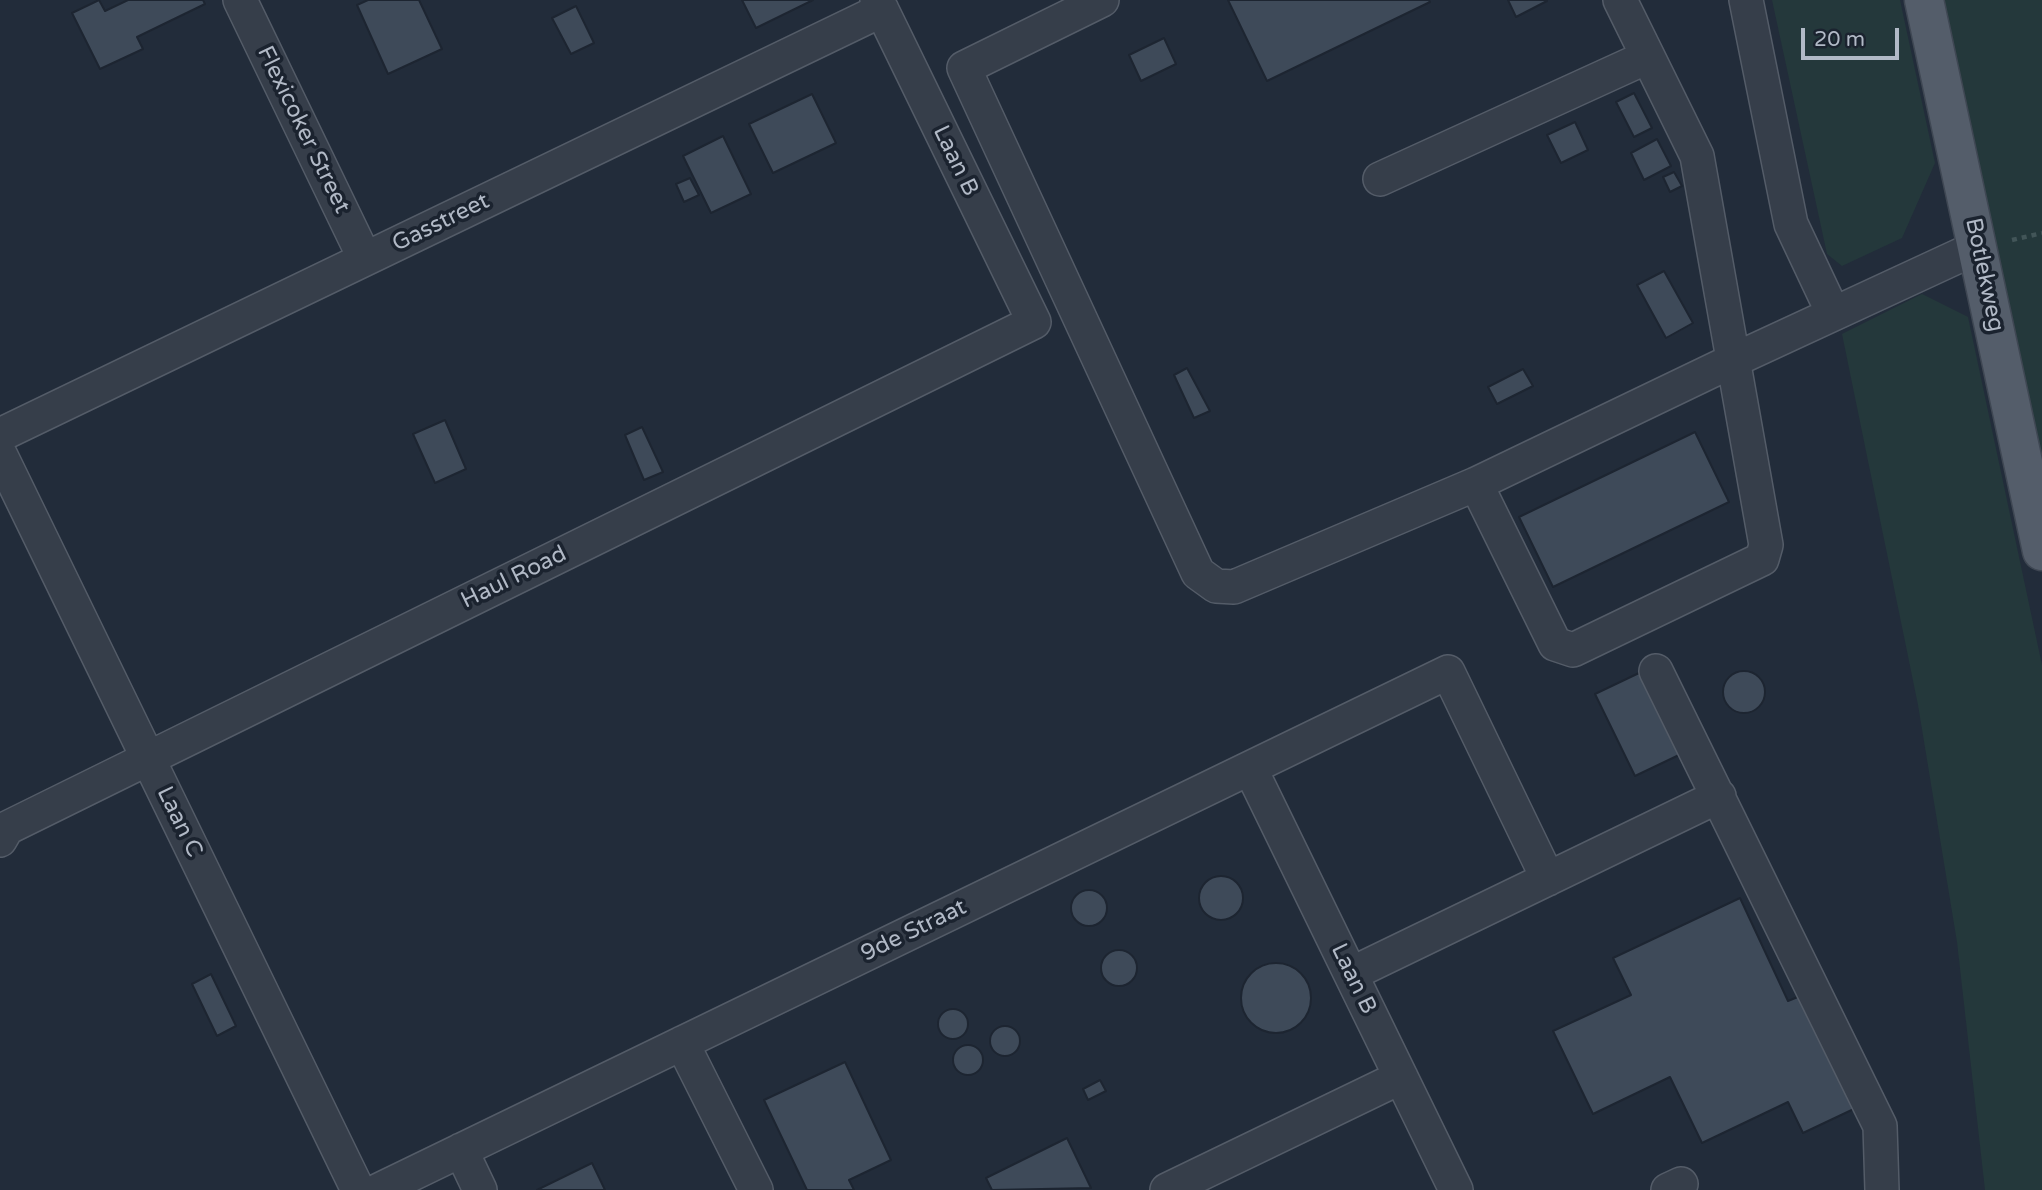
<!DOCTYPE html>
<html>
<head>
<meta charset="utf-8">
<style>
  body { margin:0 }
  #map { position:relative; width:2042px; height:1190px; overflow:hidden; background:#222c3a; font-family:"Varela Round",sans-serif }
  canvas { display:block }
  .scale { position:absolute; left:1801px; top:28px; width:98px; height:32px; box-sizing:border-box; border:4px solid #b1b9c6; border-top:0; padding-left:9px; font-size:21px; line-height:24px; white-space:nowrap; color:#b1b9c6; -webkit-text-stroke:5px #1b232f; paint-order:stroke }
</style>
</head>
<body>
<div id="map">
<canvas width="2042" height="1190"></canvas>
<div class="scale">20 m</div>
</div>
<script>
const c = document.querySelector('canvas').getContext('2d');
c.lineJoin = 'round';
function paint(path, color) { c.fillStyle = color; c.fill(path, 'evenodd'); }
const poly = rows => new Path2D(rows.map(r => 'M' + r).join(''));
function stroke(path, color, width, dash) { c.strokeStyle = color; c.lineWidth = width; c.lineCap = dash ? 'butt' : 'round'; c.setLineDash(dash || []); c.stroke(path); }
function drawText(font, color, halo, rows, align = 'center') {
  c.font = font + ' "Varela Round",sans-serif'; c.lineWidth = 7; c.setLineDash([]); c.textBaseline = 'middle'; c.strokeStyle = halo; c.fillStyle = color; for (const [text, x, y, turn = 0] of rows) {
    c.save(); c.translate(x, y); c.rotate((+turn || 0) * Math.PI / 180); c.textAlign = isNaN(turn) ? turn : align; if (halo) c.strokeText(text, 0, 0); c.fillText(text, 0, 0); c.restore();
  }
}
const green = poly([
  [1772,0,1900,0,1935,163,1902,238,1842,266,1827,254],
  [1943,0,2042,0,2042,472],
  [1922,294,1968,317,2042,665,2042,1190,1985,1190,1957,942,1918,705,1842,334]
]);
const building = poly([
  [99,0,105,11,128,0,203,0,205,4,137,37,143,49,100,69,72,13,99,0],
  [368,0,419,0,442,49,388,74,357,5,368,0],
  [742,0,813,0,756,28,742,0],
  [1228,0,1429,0,1430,2,1267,81,1228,0],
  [1508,0,1547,0,1547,1,1516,17,1508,0],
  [576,6,594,43,571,54,552,18,576,6],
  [1164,38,1176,64,1141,81,1129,55,1164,38],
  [1634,93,1652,128,1634,137,1616,102,1634,93],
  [812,94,836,143,773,173,749,124,812,94],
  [1575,122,1588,150,1561,163,1547,135,1575,122],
  [723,136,751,194,711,213,683,156,723,136],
  [1657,139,1671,166,1644,180,1631,153,1657,139],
  [1674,172,1682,186,1670,192,1663,177,1674,172],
  [690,178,699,195,684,202,676,184,690,178],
  [1664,271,1693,323,1666,338,1637,285,1664,271],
  [1187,368,1210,411,1194,418,1174,375,1187,368],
  [1523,369,1533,386,1497,404,1488,387,1523,369],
  [445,420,466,469,435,483,413,434,445,420],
  [642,427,663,472,644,480,625,435,642,427],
  [1695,432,1729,502,1553,587,1519,517,1695,432],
  '1723 692a21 21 0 1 1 42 0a21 21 0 1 1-42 0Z',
  [1639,673,1679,755,1635,776,1595,694,1639,673],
  '1199 898a22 22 0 1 1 44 0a22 22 0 1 1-44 0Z',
  '1071 908a18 18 0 1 1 36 0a18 18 0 1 1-36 0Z',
  [1740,898,1788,1001,1805,994,1858,1107,1803,1133,1788,1102,1702,1143,1670,1077,1593,1114,1553,1031,1631,995,1613,958,1740,898],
  '1101 968a18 18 0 1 1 36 0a18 18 0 1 1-36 0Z',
  '1241 998a35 35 0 1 1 70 0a35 35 0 1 1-70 0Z',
  [211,974,236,1026,217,1036,192,984,211,974],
  '938 1024a15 15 0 1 1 30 0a15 15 0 1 1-30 0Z',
  '990 1041a15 15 0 1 1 30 0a15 15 0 1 1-30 0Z',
  '953 1060a15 15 0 1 1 30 0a15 15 0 1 1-30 0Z',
  [845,1062,891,1160,849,1180,854,1190,807,1190,764,1100,845,1062],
  [1100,1080,1106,1091,1088,1100,1083,1089,1100,1080],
  [1067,1138,1091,1188,992,1190,986,1178,1067,1138],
  [592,1163,605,1190,537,1190,592,1163]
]);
const path = poly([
  [2012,240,2042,233]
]);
const minor = poly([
  [240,0,365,259],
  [1102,0,964,68,1198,573,1216,586,1234,587,1476,484,1732,361,1978,247],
  [1746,0,1791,224,1833,313],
  [1380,179,1647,57],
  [0,435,882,10],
  [0,454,358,1190],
  [1476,484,1555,644,1573,650,1762,559,1766,545,1697,156,1620,0],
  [1656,671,1880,1126,1882,1190],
  [1250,768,1456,1190],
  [0,840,7,828,1034,322,877,0],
  [1351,974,1719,796],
  [682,1043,756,1190],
  [461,1150,480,1190],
  [379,1190,1448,672,1548,879],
  [1167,1190,1401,1077],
  [1668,1190,1681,1184]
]);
const major = poly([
  [1924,0,2042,551]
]);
const streetNames = [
  ["Flexicoker Street",303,130,64],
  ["Laan B",955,161,64],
  ["Gasstreet",441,223,-26],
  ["Botlekweg",1984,275,78],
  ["Haul Road",514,578,-26],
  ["Laan C",179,822,64],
  ["9de Straat",914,931,-26],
  ["Laan B",1353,979,64]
];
paint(green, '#24383b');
paint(building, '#3e4a59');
stroke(building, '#1d2531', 2);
stroke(minor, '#545c68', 36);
stroke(major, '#3f4753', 41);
stroke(path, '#425558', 4.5, [5, 5]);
stroke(minor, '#363e4a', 33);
stroke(major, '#545d6a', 38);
drawText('23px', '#b1b9c6', '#1b232f', streetNames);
</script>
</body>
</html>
